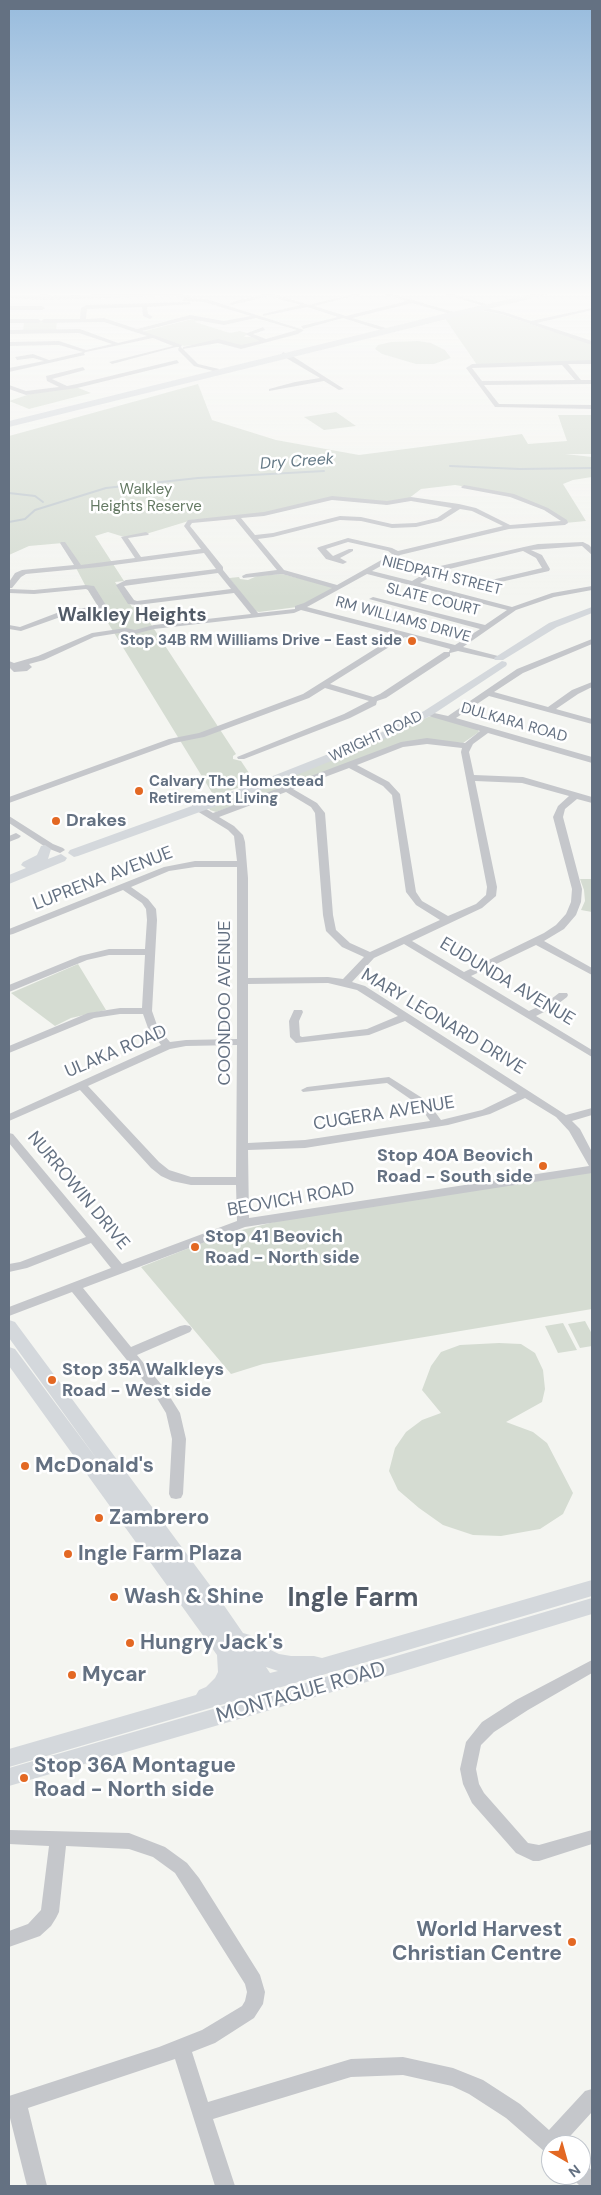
<!DOCTYPE html>
<html>
<head>
<meta charset="utf-8">
<style>
  body { margin:0 }
  #map { position:relative; width:601px; height:2195px; overflow:hidden; background:#f4f5f1; font-family:"DM Sans",sans-serif }
  canvas { display:block }
  .frame { position:absolute; inset:0; border:10px solid #647182; pointer-events:none }
  .north { position:absolute; left:541px; top:2135px; width:50px; height:50px; box-sizing:border-box; background:#fff; border:1px solid #c1c6cd; border-radius:50%; rotate:142deg; font-size:14px; font-weight:700; line-height:20px; text-align:center; color:#647182 }
  .north::after { content:''; display:block; margin:auto; width:18px; height:22px; background:#e36823; clip-path:polygon(50% 0,100% 100%,50% 72%,0 100%) }
</style>
</head>
<body>
<div id="map">
<canvas width="601" height="2195"></canvas>
<div class="frame"></div>
<div class="north">N</div>
</div>
<script>
const c = document.querySelector('canvas').getContext('2d');
c.lineJoin = 'round';
function paint(path, color) { c.fillStyle = color; c.fill(path, 'evenodd'); }
const poly = rows => new Path2D(rows.map(r => 'M' + r).join(''));
function stroke(path, color, width, dash) { c.strokeStyle = color; c.lineWidth = width; c.lineCap = dash ? 'butt' : 'round'; c.setLineDash(dash || []); c.stroke(path); }
function drawText(font, color, halo, rows, align = 'center') {
  c.font = font + ' "DM Sans",sans-serif'; c.lineWidth = 5; c.setLineDash([]); c.textBaseline = 'middle'; c.strokeStyle = halo; c.fillStyle = color; for (const [text, x, y, turn = 0] of rows) {
    c.save(); c.translate(x, y); c.rotate((+turn || 0) * Math.PI / 180); c.textAlign = isNaN(turn) ? turn : align; if (halo) c.strokeText(text, 0, 0); c.fillText(text, 0, 0); c.restore();
  }
}
const green = poly([
  [477,310,500,314,592,344,592,361,477,365,444,317],
  [192,319,200,320,195,322,230,333,240,331,247,333,244,337,252,337,262,341,241,346,222,341,184,346,141,332],
  [33,321,57,321,56,331,23,331,24,323],
  [418,341,431,343,445,350,451,358,434,364,416,364,382,354,375,349,378,345,391,342],
  [198,384,212,420,276,440,359,455,522,434,528,444,567,441,558,415,592,415,592,454,565,454,592,457,592,477,573,480,563,484,586,521,565,523,555,514,504,493,455,485,421,489,408,499,389,503,334,498,264,514,192,520,146,534,124,537,108,532,95,536,124,581,115,582,132,607,139,606,236,754,233,756,233,759,241,761,255,782,214,796,86,587,63,543,29,546,9,555,9,436],
  [76,387,91,393,29,409,9,401,30,394],
  [336,412,356,426,324,430,304,417],
  [282,574,330,586,333,589,297,607,259,612,255,611,229,578,239,577,240,579,248,580,257,576],
  [434,716,477,729,479,732,463,743,419,740,216,812,210,810,209,808,367,746,428,717],
  [580,879,592,879,592,912,581,910,585,901,584,890],
  [78,964,106,1010,71,1018,55,1026,11,993],
  [592,1172,592,1309,263,1364,231,1374,141,1267,222,1235,278,1221],
  [585,1321,592,1334,592,1346,580,1348,568,1324],
  [563,1323,577,1350,558,1353,545,1326],
  [499,1343,521,1344,535,1353,543,1370,545,1389,542,1402,506,1422,533,1432,547,1443,573,1493,563,1514,540,1529,501,1536,473,1535,443,1525,419,1508,398,1490,389,1471,395,1448,406,1432,422,1420,441,1413,422,1390,431,1366,441,1352,460,1345]
]);
const stream = poly([
  [450,466,520,469,592,468],
  [9,493,35,496,43,502],
  [9,522,25,519,35,510,106,488,198,478,324,471]
]);
const minor = poly([
  [167,292,192,296,189,298,167,296,45,300,9,298,9,295,39,295,45,293,51,296,167,292],
  [260,292,267,292,309,305,362,292,370,292,314,306,346,316,407,301,377,292,384,292,454,312,451,314,412,303,352,318,386,328,384,331,343,318,303,329,301,326,338,317,307,307,263,316,263,314,301,305,269,296,232,305,229,303,263,294,260,292],
  [438,292,446,292,489,305,484,306,438,292],
  [184,298,206,299,304,330,298,334,241,349,218,343,183,349,198,364,219,369,217,372,194,366,178,350,179,347,176,347,112,364,109,362,173,346,153,338,86,352,84,353,85,355,9,372,9,368,44,361,33,358,17,360,15,357,33,354,49,360,83,352,59,345,9,346,9,342,59,341,86,350,112,344,79,333,9,334,9,330,80,329,118,343,147,336,104,322,44,323,41,321,44,319,80,319,81,308,87,305,189,302,192,304,147,307,148,314,153,317,150,319,143,316,142,307,87,309,86,319,104,318,137,329,190,315,224,321,251,316,204,302,182,301,184,298],
  [256,318,297,330,266,339,253,334,265,330,263,327,245,334,260,341,241,345,218,339,183,347,183,349,181,347,182,345,142,331,190,319,224,325,256,318],
  [9,306,42,306,45,308,42,310,9,310,9,306],
  [477,306,504,312,531,321,592,308,592,310,537,323,592,341,592,345,501,314,475,309,477,306],
  [9,319,38,319,41,321,38,323,9,323,9,319],
  [283,352,294,357,344,389,339,390,324,381,269,391,269,389,295,382,320,378,281,355,283,352],
  [177,360,179,363,77,388,26,395,9,389,9,385,26,391,59,387,47,381,46,376,83,367,85,370,52,379,67,386,77,384,177,360],
  [592,360,592,364,568,364,581,380,592,380,592,384,484,385,499,404,592,405,592,409,495,407,466,368,472,364,592,360],
  [562,365,575,380,482,381,472,368,562,365],
  [464,485,514,494,548,508,567,520,568,523,565,525,509,529,400,555,372,571,412,581,436,567,524,547,538,544,583,542,589,545,592,548,592,555,582,546,531,550,542,555,550,569,549,571,483,586,483,582,542,568,536,558,523,551,441,571,420,583,512,607,552,593,592,586,592,590,554,597,516,610,463,647,498,656,498,660,458,651,450,653,450,656,386,698,377,701,376,705,350,718,244,759,238,759,237,757,344,714,369,701,325,688,309,698,204,737,174,743,9,803,9,797,169,739,199,733,303,694,397,635,301,610,294,613,154,629,135,634,119,633,94,637,44,660,29,664,32,667,27,671,14,672,9,667,9,661,14,663,38,656,92,633,126,628,135,630,154,625,251,614,234,593,137,605,128,604,116,585,126,580,216,569,204,553,99,567,26,574,21,577,12,588,9,588,9,582,15,573,22,570,74,565,60,543,61,542,65,542,81,565,135,558,121,537,146,532,149,534,148,535,128,538,141,557,201,549,184,526,188,520,264,512,332,496,387,501,411,497,459,504,476,508,510,525,561,521,544,510,510,497,462,488,461,487,464,485],
  [332,500,387,505,411,501,452,508,437,518,416,523,392,524,361,517,340,516,273,533,255,535,241,518,264,516,332,500],
  [460,509,472,511,503,526,398,551,392,548,348,538,319,547,317,548,326,559,343,564,347,562,340,558,353,551,353,549,349,549,333,556,326,549,348,542,388,551,392,554,337,585,284,570,258,539,273,537,340,520,361,521,392,528,416,527,441,521,460,509],
  [235,519,277,570,246,574,242,576,243,578,282,574,332,588,304,603,295,606,295,609,258,613,223,570,223,567,190,526,192,523,235,519],
  [218,573,231,589,137,601,134,600,124,586,218,573],
  [367,574,507,610,485,625,373,597,369,599,480,629,455,645,307,607,367,574],
  [405,637,450,649,449,652,444,652,380,694,373,697,330,684,405,637],
  [86,585,94,586,112,615,111,617,105,617,100,610,66,615,21,631,9,629,9,625,20,627,62,611,98,606,88,590,86,589,34,594,9,593,9,589,34,590,86,585],
  [592,639,592,644,523,673,494,692,548,707,572,690,592,682,592,687,578,694,556,709,592,719,592,724,489,696,456,718,592,757,592,763,488,733,473,744,469,752,474,775,523,777,592,797,592,803,577,799,565,809,563,817,582,889,581,902,576,915,564,929,544,941,592,968,592,975,536,945,471,976,529,1011,546,1003,559,993,567,993,568,995,567,997,554,1007,536,1016,592,1050,592,1057,404,944,374,958,352,982,365,986,566,1115,592,1108,592,1115,572,1121,580,1129,592,1152,592,1173,245,1227,83,1288,131,1347,180,1326,185,1325,190,1326,192,1329,190,1332,137,1355,165,1389,180,1413,186,1439,183,1494,181,1498,176,1499,171,1498,169,1494,172,1439,166,1413,155,1395,72,1292,9,1316,9,1307,111,1268,91,1243,27,1268,9,1272,9,1264,20,1262,86,1237,9,1143,9,1133,13,1134,122,1264,237,1221,236,1185,191,1185,172,1181,161,1176,151,1168,80,1090,9,1121,9,1114,161,1045,148,1028,143,1014,120,1014,94,1018,9,1053,9,1046,88,1013,120,1008,142,1008,145,955,109,955,87,960,9,992,9,985,80,956,109,949,145,949,147,920,146,909,142,903,123,890,13,934,9,935,9,929,164,867,195,861,237,861,234,836,228,830,192,808,192,804,198,804,213,813,401,742,427,738,465,743,480,731,425,715,425,711,448,716,517,669,592,639],
  [427,744,462,748,461,752,487,887,486,895,476,904,448,916,422,901,416,892,400,794,389,782,357,765,403,747,427,744],
  [349,768,383,786,392,795,406,892,416,905,440,920,370,952,350,943,336,930,333,915,325,813,317,803,293,789,349,768],
  [475,781,522,783,569,796,558,806,553,817,572,889,571,902,566,914,556,925,544,933,464,972,412,941,482,908,496,896,497,887,475,781],
  [286,792,311,807,315,813,323,915,326,931,342,947,364,957,343,979,328,977,248,978,248,878,245,842,243,835,234,826,219,817,286,792],
  [195,867,237,867,237,1039,186,1040,170,1042,158,1028,152,1011,157,920,156,909,148,899,131,887,169,871,195,867],
  [328,983,357,990,398,1016,367,1029,302,1037,300,1036,299,1021,303,1012,302,1010,294,1010,289,1021,290,1037,296,1043,369,1035,405,1021,517,1093,482,1110,441,1120,427,1101,389,1077,307,1087,301,1090,303,1092,387,1083,419,1105,430,1121,305,1140,248,1143,248,984,328,983],
  [237,1045,236,1177,191,1177,169,1170,159,1162,88,1086,170,1049,186,1046,237,1045],
  [525,1098,556,1117,569,1131,589,1166,249,1218,248,1150,305,1148,448,1125,490,1114,525,1098],
  [9,816,53,844,63,848,65,850,60,853,47,848,9,823,9,816],
  [16,833,21,836,19,838,9,842,9,836,16,833],
  [592,1660,592,1673,528,1710,494,1732,481,1745,476,1769,479,1784,484,1793,528,1843,539,1845,592,1830,592,1844,539,1861,533,1861,516,1853,472,1803,463,1784,460,1769,466,1742,482,1722,516,1700,592,1660],
  [9,1830,129,1833,165,1847,187,1863,199,1878,260,1975,265,1992,263,2004,254,2018,215,2043,192,2052,208,2102,351,2059,403,2057,453,2068,483,2080,520,2104,549,2130,585,2091,592,2089,592,2112,562,2145,551,2145,551,2154,545,2152,506,2118,469,2094,452,2086,403,2075,351,2077,213,2119,235,2186,215,2186,175,2059,28,2108,47,2186,27,2186,9,2114,9,2096,159,2047,202,2030,242,2006,245,2001,247,1992,245,1984,175,1873,153,1857,129,1849,66,1846,59,1912,56,1918,51,1926,40,1936,9,1947,9,1931,28,1924,41,1910,49,1846,9,1844,9,1830],
  [581,2163,588,2166,592,2171,592,2186,580,2186,574,2180,572,2175,581,2175,581,2163]
]);
const major = poly([
  [592,607,592,613,557,627,503,660,495,660,494,658,549,623,592,607],
  [502,661,506,662,507,664,506,666,432,715,382,740,258,791,78,856,74,857,68,853,70,850,250,785,374,736,424,711,502,661],
  [45,845,51,849,48,859,61,854,67,858,65,861,9,884,9,875,26,868,21,865,23,862,37,855,41,846,45,845],
  [9,1320,15,1322,212,1588,243,1633,250,1635,260,1645,279,1654,291,1656,314,1656,322,1658,592,1580,592,1596,278,1688,278,1691,592,1598,592,1614,401,1672,9,1786,9,1768,251,1698,248,1697,9,1767,9,1749,196,1695,199,1690,206,1687,215,1678,218,1672,217,1655,9,1366,9,1347,15,1349,99,1462,9,1338,9,1320],
  [266,1667,278,1671,270,1673,266,1667]
]);
const highway = poly([
  [542,292,557,292,9,427,9,421,443,314,542,292]
]);
const markers = [
  [412,641,5,"#e36823"],
  [139,791,5,"#e36823"],
  [56,821,5,"#e36823"],
  [543,1166,5,"#e36823"],
  [195,1247,5,"#e36823"],
  [52,1380,5,"#e36823"],
  [25,1466,5,"#e36823"],
  [99,1518,5,"#e36823"],
  [68,1554,5,"#e36823"],
  [114,1597,5,"#e36823"],
  [130,1643,5,"#e36823"],
  [72,1675,5,"#e36823"],
  [24,1778,5,"#e36823"],
  [572,1942,5,"#e36823"]
];
const farParknames = [
  ["Walkley",146,490],
  ["Heights Reserve",146,507]
];
const farStreetnames = [
  ["NIEDPATH STREET",442,576,14],
  ["SLATE COURT",433,600,14],
  ["RM WILLIAMS DRIVE",403,620,15],
  ["DULKARA ROAD",514,723,16],
  ["WRIGHT ROAD",376,737,-25]
];
const farPoinames = [
  ["Stop 34B RM Williams Drive - East side",402,641],
  ["Calvary The Homestead",149,782,"left"],
  ["Retirement Living",149,799,"left"]
];
const farWaternames = [
  ["Dry Creek",297,462,-4]
];
const poiNames = [
  ["Drakes",66,821],
  ["Stop 40A Beovich",533,1156,"right"],
  ["Road - South side",533,1177,"right"],
  ["Stop 41 Beovich",205,1237],
  ["Road - North side",205,1258],
  ["Stop 35A Walkleys",62,1370],
  ["Road - West side",62,1391]
];
const streetNames = [
  ["LUPRENA AVENUE",103,879,-21],
  ["EUDUNDA AVENUE",507,982,31],
  ["COONDOO AVENUE",225,1003,-90],
  ["MARY LEONARD DRIVE",443,1022,31],
  ["ULAKA ROAD",116,1052,-23],
  ["CUGERA AVENUE",384,1114,-9],
  ["NURROWIN DRIVE",78,1191,50],
  ["BEOVICH ROAD",291,1200,-10]
];
const farDistrictnames = [
  ["Walkley Heights",132,616]
];
const nearPoinames = [
  ["McDonald's",35,1466],
  ["Zambrero",109,1518],
  ["Ingle Farm Plaza",78,1554],
  ["Wash & Shine",124,1597],
  ["Hungry Jack's",140,1643],
  ["Mycar",82,1675],
  ["Stop 36A Montague",34,1766],
  ["Road - North side",34,1790],
  ["World Harvest",562,1930,"right"],
  ["Christian Centre",562,1954,"right"]
];
const nearStreetnames = [
  ["MONTAGUE ROAD",301,1693,-16]
];
const nearDistrictnames = [
  ["Ingle Farm",353,1599]
];
paint(green, '#d5dcd2');
stroke(stream, '#bdc6cc', 2);
paint(minor, '#c5c7cb');
paint(major, '#d4d8dc');
paint(highway, '#d4d8dc');
const sky = c.createLinearGradient(0, 0, 0, 599);
sky.addColorStop(0, '#97bbdd');
sky.addColorStop(0.49, '#fafaf9');
sky.addColorStop(1, '#fafaf900');
c.fillStyle = sky;
c.fillRect(0, 0, 601, 599);
for (const [x, y, r, color] of markers) { const dot = new Path2D(); dot.arc(x, y, r, 0, 2 * Math.PI); c.fillStyle = color; c.fill(dot); stroke(dot, '#fff', 2); }
drawText('15px', '#647963', '#fff', farParknames);
drawText('15px', '#647182', '#fff', farStreetnames);
drawText('bold 15px', '#647182', '#fff', farPoinames, 'right');
drawText('italic 16px', '#647986', '#fff', farWaternames);
drawText('bold 18px', '#647182', '#fff', poiNames, 'left');
drawText('18px', '#647182', '#fff', streetNames);
drawText('bold 19px', '#525b67', '#fff', farDistrictnames);
drawText('bold 21px', '#647182', '#fff', nearPoinames, 'left');
drawText('21px', '#647182', '#fff', nearStreetnames);
drawText('bold 26px', '#525b67', '#fff', nearDistrictnames);
</script>
</body>
</html>
